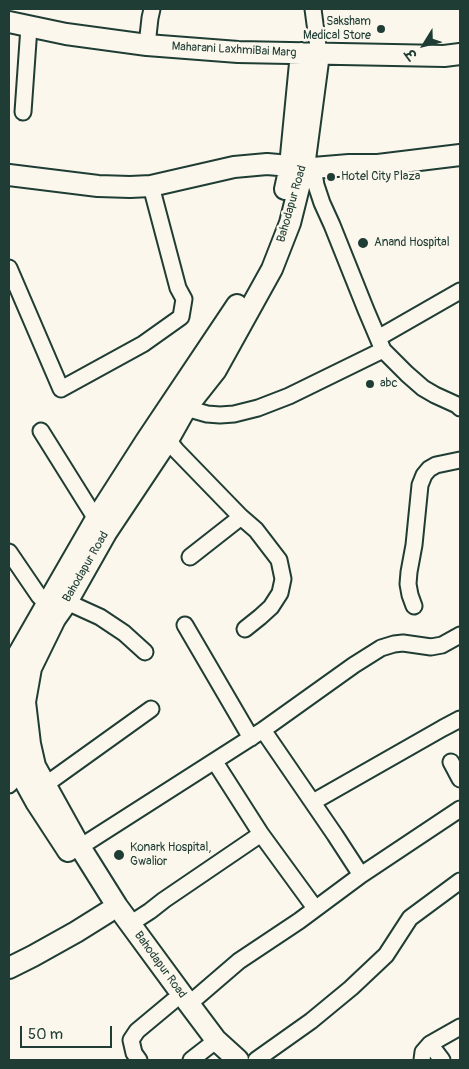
<!DOCTYPE html>
<html>
<head>
<meta charset="utf-8">
<style>
  body { margin:0 }
  #map { position:relative; width:469px; height:1069px; overflow:hidden; background:#fbf7ec; font-family:Pangolin,"Playpen Sans Deva",sans-serif }
  canvas { display:block }
  .frame { position:absolute; inset:0; border:10px solid #1f3d34; pointer-events:none }
  .north { position:absolute; left:399px; top:20px; width:50px; height:50px; -webkit-text-stroke:4px #fbf7ec; paint-order:stroke; rotate:234deg; font-size:14px; font-weight:700; line-height:20px; text-align:center; color:#1f3d34 }
  .north::after { content:''; display:block; margin:auto; width:18px; height:22px; background:#1f3d34; clip-path:polygon(50% 0,100% 100%,50% 72%,0 100%) }
  .scale { position:absolute; left:20px; top:1026px; width:92px; height:22px; box-sizing:border-box; border:2px solid #1f3d34; border-top:0; padding-left:6px; font-size:15px; line-height:18px; white-space:nowrap; color:#1f3d34; -webkit-text-stroke:4px #fbf7ec; paint-order:stroke }
</style>
</head>
<body>
<div id="map">
<canvas width="469" height="1069"></canvas>
<div class="frame"></div>
<div class="north">उ</div>
<div class="scale">50 m</div>
</div>
<script>
const c = document.querySelector('canvas').getContext('2d');
c.lineJoin = 'round';
const poly = rows => new Path2D(rows.map(r => 'M' + r).join(''));
function stroke(path, color, width, dash) { c.strokeStyle = color; c.lineWidth = width; c.lineCap = dash ? 'butt' : 'round'; c.setLineDash(dash || []); c.stroke(path); }
function drawText(font, color, halo, rows, align = 'center') {
  c.font = font + ' Pangolin,sans-serif'; c.lineWidth = 5; c.setLineDash([]); c.textBaseline = 'middle'; c.strokeStyle = halo; c.fillStyle = color; for (const [text, x, y, turn = 0] of rows) {
    c.save(); c.translate(x, y); c.rotate((+turn || 0) * Math.PI / 180); c.textAlign = isNaN(turn) ? turn : align; if (halo) c.strokeText(text, 0, 0); c.fillText(text, 0, 0); c.restore();
  }
}
const street = poly([
  [313,9,319,54],
  [147,45,150,18,152,9],
  [23,112,29,27],
  [313,168,316,185,322,203,332,225,366,310,383,350,407,374,423,388,435,395,457,405,460,408],
  [9,268,61,389,143,344,181,317,184,299,178,288,151,186],
  [378,338,460,291],
  [186,408,207,414,220,415,234,414,258,408,289,396,383,350],
  [41,431,96,519],
  [168,440,176,450,241,517,256,530,279,560,283,579,280,593,271,607,260,617,245,629],
  [9,552,39,596,47,604],
  [190,557,241,517],
  [67,602,100,617,124,633,145,652],
  [414,606,410,595,408,584,409,572,414,545,420,485,424,475,429,469,436,465,460,460],
  [185,625,251,738],
  [263,730,335,835,361,875],
  [215,762,261,834,315,908],
  [451,762,460,779],
  [9,785,20,773],
  [45,785,151,709],
  [313,802,443,728,460,719],
  [80,847,263,730,354,665,381,648,394,644,403,643,431,647,442,645,460,635],
  [130,924,150,911,164,900,261,834],
  [189,1004,239,961,299,921,361,875,460,809],
  [430,1044,442,1060],
  [139,1060,134,1053,131,1040,137,1031,173,1001],
  [191,1060,209,1046],
  [256,1060,311,1021,351,988,386,955,410,918,460,881],
  [422,1060,423,1052,430,1044,460,1027]
]);
const secondary = poly([
  [9,22,66,34,147,45,238,52,444,56,460,54],
  [304,167,313,168,349,165,378,165,460,155],
  [9,175,98,186,130,187,151,186,234,167,267,164,290,166],
  [285,189,290,166,301,53],
  [9,700,15,660,47,604,96,519,146,441,237,305],
  [9,711,13,739,20,773,36,802,68,851],
  [9,968,33,956,76,932,108,912],
  [238,1060,216,1040,189,1004,117,906,80,847,35,766,30,744,25,702,31,668,55,619,67,602,106,533,168,440,186,408,216,370,272,269,290,223,304,167,319,54]
]);
const markers = [
  [381,29,5,"#1f3d34"],
  [331,177,5,"#1f3d34"],
  [363,243,6,"#1f3d34"],
  [370,384,5,"#1f3d34"],
  [119,855,6,"#1f3d34"]
];
const poiNames = [
  ["Saksham",371,22,"right"],
  ["Medical Store",371,36,"right"],
  ["Hotel City Plaza",341,177],
  ["Anand Hospital",374,243],
  ["abc",380,384],
  ["Konark Hospital,",130,848],
  ["Gwalior",130,862]
];
const streetNames = [
  ["Maharani LaxhmiBai Marg",234,50,3],
  ["Bahodapur Road",292,204,-74],
  ["Bahodapur Road",86,567,-60],
  ["Bahodapur Road",160,965,54]
];
stroke(street, '#1f3d34', 19);
stroke(secondary, '#1f3d34', 24);
stroke(street, '#fbf7ec', 15);
stroke(secondary, '#fbf7ec', 20);
for (const [x, y, r, color] of markers) { const dot = new Path2D(); dot.arc(x, y, r, 0, 2 * Math.PI); c.fillStyle = color; c.fill(dot); stroke(dot, '#fbf7ec', 2); }
drawText('12px', '#1f3d34', '#fbf7ec', poiNames, 'left');
drawText('12px', '#1f3d34', '#fbf7ec', streetNames);
</script>
</body>
</html>
